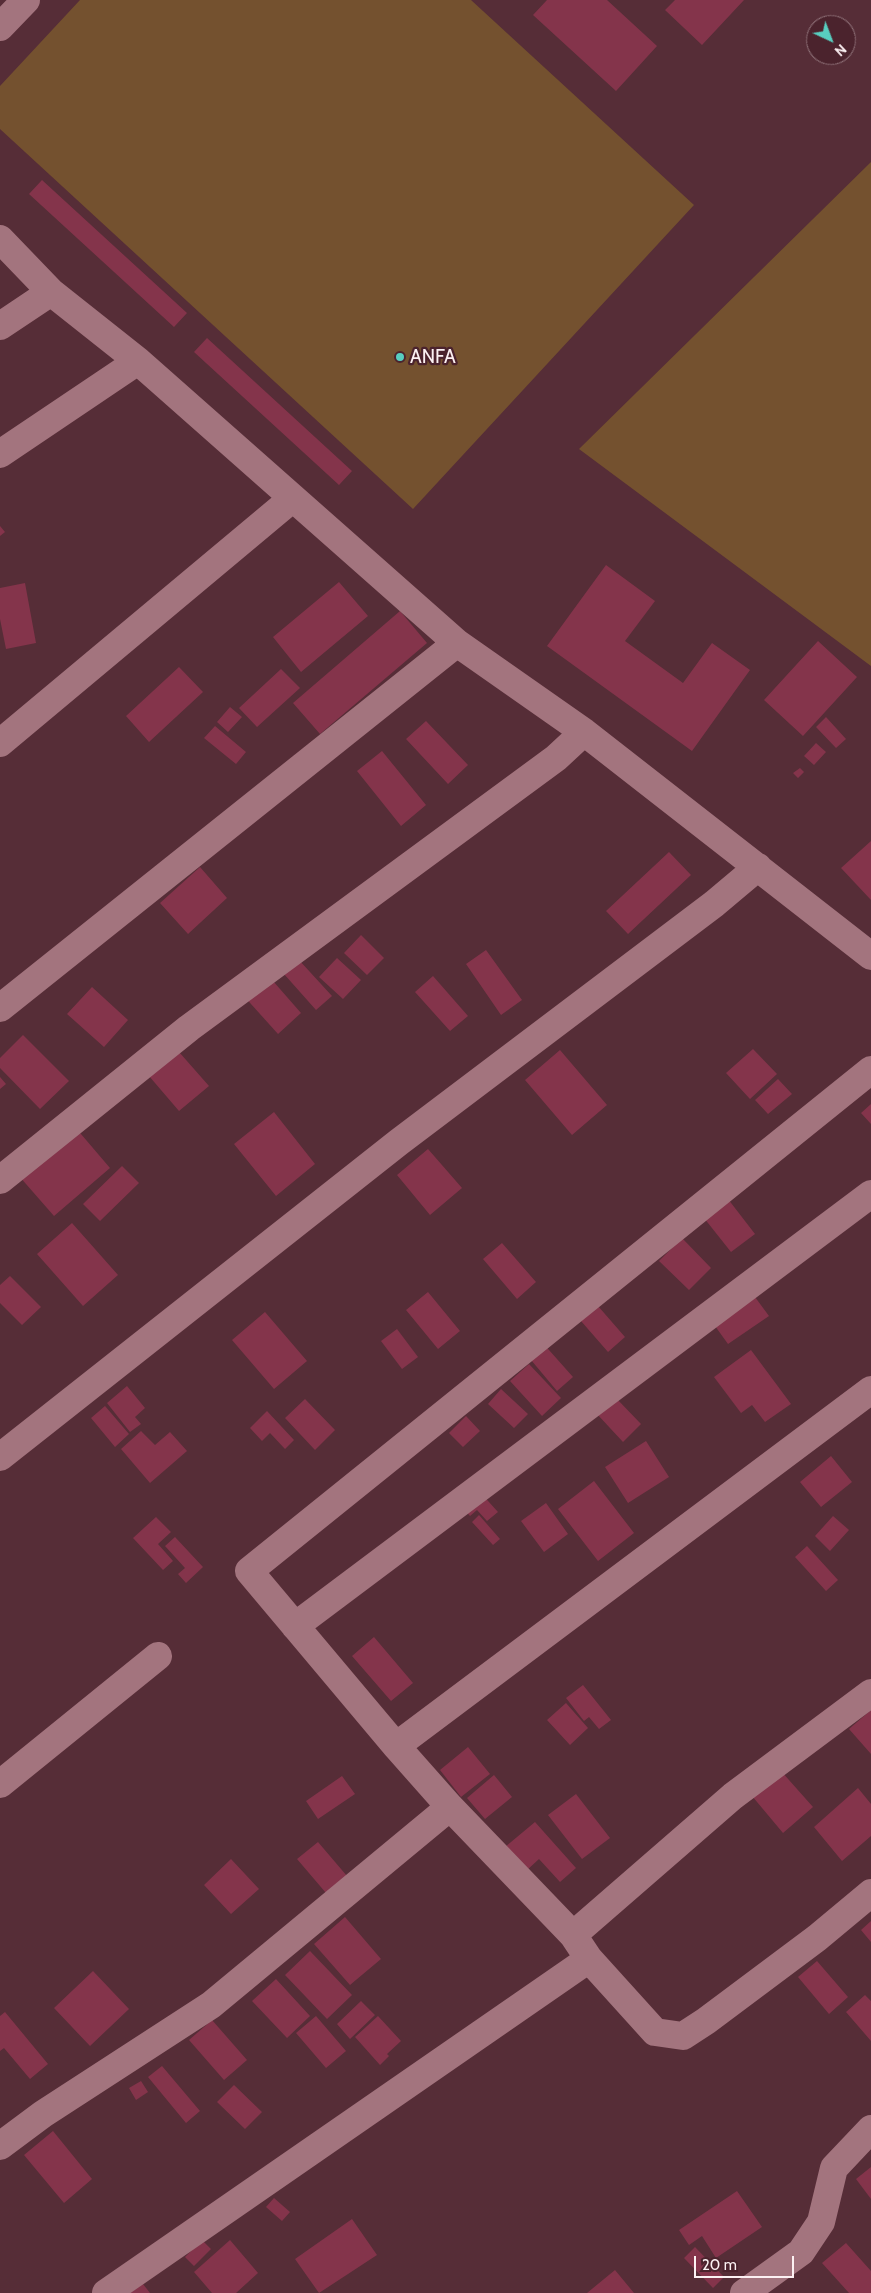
<!DOCTYPE html>
<html>
<head>
<meta charset="utf-8">
<style>
  body { margin:0 }
  #map { position:relative; width:871px; height:2293px; overflow:hidden; background:#562d37; font-family:Cabin,sans-serif }
  canvas { display:block }
  .north { position:absolute; left:806px; top:15px; width:50px; height:50px; box-sizing:border-box; background:#4b232d; border:1px solid #92757c; border-radius:50%; rotate:137deg; font-size:14px; font-weight:700; line-height:20px; text-align:center; color:#fcf1f3 }
  .north::after { content:''; display:block; margin:auto; width:18px; height:22px; background:#58cec0; clip-path:polygon(50% 0,100% 100%,50% 72%,0 100%) }
  .scale { position:absolute; left:694px; top:2256px; width:100px; height:22px; box-sizing:border-box; border:2px solid #fcf1f3; border-top:0; padding-left:6px; font-size:15px; line-height:18px; white-space:nowrap; color:#fcf1f3; -webkit-text-stroke:4px #4b232d; paint-order:stroke }
</style>
</head>
<body>
<div id="map">
<canvas width="871" height="2293"></canvas>
<div class="north">N</div>
<div class="scale">20 m</div>
</div>
<script>
const c = document.querySelector('canvas').getContext('2d');
c.lineJoin = 'round';
function paint(path, color) { c.fillStyle = color; c.fill(path, 'evenodd'); }
const poly = rows => new Path2D(rows.map(r => 'M' + r).join(''));
function stroke(path, color, width, dash) { c.strokeStyle = color; c.lineWidth = width; c.lineCap = dash ? 'butt' : 'round'; c.setLineDash(dash || []); c.stroke(path); }
function drawText(font, color, halo, rows, align = 'center') {
  c.font = font + ' Cabin,sans-serif'; c.lineWidth = 4.5; c.setLineDash([]); c.textBaseline = 'middle'; c.strokeStyle = halo; c.fillStyle = color; for (const [text, x, y, turn = 0] of rows) {
    c.save(); c.translate(x, y); c.rotate((+turn || 0) * Math.PI / 180); c.textAlign = isNaN(turn) ? turn : align; if (halo) c.strokeText(text, 0, 0); c.fillText(text, 0, 0); c.restore();
  }
}
const green = poly([
  [80,0,471,0,694,205,413,509,0,129,0,86],
  [871,162,871,666,579,449]
]);
const building = poly([
  [547,0,607,0,657,46,616,91,533,15],
  [675,0,744,0,702,45,665,10],
  [42,180,187,313,174,327,29,194],
  [207,338,352,471,339,485,194,352],
  [0,526,5,532,0,536],
  [606,565,655,601,625,641,683,683,712,643,750,670,692,751,547,646],
  [339,582,368,616,301,672,273,637],
  [25,583,36,643,6,649,0,619,0,588],
  [400,611,427,643,320,734,293,703],
  [818,641,857,677,803,736,764,700],
  [179,667,203,692,149,742,126,716],
  [281,669,300,688,257,727,239,708],
  [230,707,242,717,228,732,217,722],
  [826,717,846,739,836,748,816,727],
  [426,721,468,765,448,784,406,739],
  [215,726,246,752,236,764,204,738],
  [816,743,826,752,814,765,804,756],
  [382,751,426,805,401,826,357,771],
  [800,768,804,772,798,778,793,773],
  [871,841,871,900,841,868],
  [669,852,691,875,628,934,606,911],
  [200,867,227,898,188,934,160,903],
  [361,935,384,958,367,975,344,953],
  [486,950,522,1000,501,1015,466,964],
  [337,958,361,980,343,999,319,977],
  [299,960,332,996,316,1010,284,974],
  [266,973,301,1013,278,1034,242,994],
  [433,976,468,1016,450,1031,415,992],
  [92,987,128,1020,104,1047,67,1014],
  [23,1035,69,1081,40,1109,0,1068,0,1058],
  [172,1044,209,1086,179,1111,143,1069],
  [753,1049,777,1074,750,1099,726,1073],
  [560,1050,607,1105,572,1135,525,1080],
  [0,1077,6,1084,0,1089],
  [778,1079,792,1094,768,1114,755,1100],
  [871,1104,871,1124,861,1113],
  [274,1112,315,1164,276,1196,234,1144],
  [75,1127,110,1168,54,1216,19,1176],
  [428,1149,462,1188,430,1215,397,1175],
  [122,1166,139,1183,100,1221,83,1204],
  [728,1199,755,1234,731,1252,704,1218],
  [72,1223,118,1275,83,1306,37,1254],
  [682,1238,711,1268,689,1290,659,1261],
  [502,1243,536,1282,517,1299,483,1259],
  [10,1276,41,1307,22,1325,0,1303,0,1285],
  [428,1292,460,1331,438,1349,406,1310],
  [755,1297,769,1316,728,1344,715,1326],
  [598,1306,625,1337,608,1352,581,1321],
  [265,1312,307,1361,274,1389,232,1340],
  [397,1329,418,1357,402,1369,381,1341],
  [541,1341,573,1377,557,1391,526,1354],
  [751,1350,791,1404,765,1422,752,1405,741,1413,714,1377],
  [529,1364,561,1398,542,1416,510,1381],
  [127,1386,145,1408,135,1417,141,1424,130,1432,107,1403],
  [501,1389,528,1414,514,1428,488,1404],
  [616,1398,641,1424,623,1442,597,1414],
  [305,1399,335,1430,315,1450,285,1418],
  [105,1406,129,1434,115,1447,91,1418],
  [267,1411,294,1440,285,1449,270,1433,262,1441,250,1428],
  [466,1416,480,1431,463,1447,449,1433],
  [141,1431,155,1445,170,1432,187,1451,150,1483,121,1449],
  [646,1441,669,1477,628,1503,605,1467],
  [831,1456,852,1482,821,1507,800,1482],
  [594,1481,634,1533,598,1561,558,1509],
  [479,1491,498,1512,487,1521,477,1510,470,1516,462,1507],
  [546,1503,568,1534,544,1552,521,1521],
  [479,1515,500,1539,493,1545,472,1522],
  [833,1516,849,1530,830,1551,815,1536],
  [156,1517,171,1532,158,1544,173,1561,163,1570,133,1538],
  [175,1537,203,1567,186,1583,178,1574,185,1568,165,1546],
  [807,1546,838,1580,826,1591,795,1557],
  [374,1637,413,1683,391,1701,352,1656],
  [583,1685,611,1720,599,1729,589,1717,584,1721,566,1698],
  [566,1703,588,1728,570,1745,547,1720],
  [871,1710,871,1754,849,1729],
  [468,1747,490,1774,461,1797,440,1770],
  [781,1771,813,1807,783,1833,752,1796],
  [494,1775,512,1797,485,1819,467,1798],
  [342,1776,355,1794,318,1819,306,1801],
  [858,1788,871,1804,871,1836,842,1861,814,1827],
  [576,1794,610,1838,582,1859,548,1815],
  [535,1822,576,1868,560,1882,539,1859,526,1871,505,1847],
  [318,1842,347,1876,326,1893,297,1859],
  [231,1859,259,1889,231,1914,204,1885],
  [345,1917,381,1959,350,1985,314,1944],
  [871,1921,871,1942,861,1930],
  [310,1951,352,1995,327,2019,285,1975],
  [817,1961,848,1997,829,2014,798,1977],
  [93,1971,129,2009,90,2046,54,2008],
  [276,1979,310,2016,287,2038,252,2001],
  [865,1995,871,2001,871,2041,846,2012],
  [361,2001,375,2015,350,2039,337,2024],
  [5,2012,48,2064,30,2079,4,2048,0,2051,0,2016],
  [316,2016,346,2051,326,2068,296,2033],
  [378,2016,401,2041,387,2054,389,2056,380,2065,355,2037],
  [212,2020,247,2060,224,2080,189,2040],
  [162,2066,200,2111,186,2123,148,2077],
  [141,2081,148,2092,136,2100,129,2088],
  [234,2085,262,2112,245,2129,217,2102],
  [53,2131,92,2179,64,2203,24,2155],
  [871,2167,871,2199,856,2179],
  [737,2191,762,2227,716,2258,702,2236,689,2245,679,2230],
  [274,2198,290,2212,282,2221,266,2207],
  [352,2219,377,2255,319,2293,295,2259],
  [202,2240,211,2249,194,2266,185,2257],
  [230,2240,258,2273,236,2293,212,2293,194,2272],
  [846,2243,871,2271,871,2293,849,2293,822,2263],
  [695,2247,724,2277,713,2288,684,2258],
  [615,2270,634,2293,587,2293],
  [143,2284,150,2293,130,2293]
]);
const minor = poly([
  [0,27,26,0],
  [0,239,51,292,138,361,457,643,584,732,871,956],
  [0,326,51,292],
  [0,454,138,361],
  [0,743,293,498],
  [0,1008,457,643],
  [871,1070,249,1571,396,1746,450,1807,573,1935,589,1959,655,2032,683,2036,706,2021,817,1938,871,1893],
  [0,1180,189,1028,556,758,584,732],
  [0,1457,399,1142,714,904,758,867],
  [295,1626,871,1194],
  [396,1746,871,1390],
  [0,1784,158,1656],
  [573,1935,733,1796,871,1693],
  [0,2146,43,2114,211,2005,450,1807],
  [106,2293,589,1959],
  [744,2293,801,2252,821,2222,834,2168,871,2129]
]);
const markers = [
  [400,357,5,"#58cec0"]
];
const poiNames = [
  ["ANFA",410,357]
];
paint(green, '#74512f');
paint(building, '#84344b');
stroke(minor, '#a3747e', 28);
for (const [x, y, r, color] of markers) { const dot = new Path2D(); dot.arc(x, y, r, 0, 2 * Math.PI); c.fillStyle = color; c.fill(dot); stroke(dot, '#4b232d', 2); }
drawText('19px', '#fcf1f3', '#4b232d', poiNames, 'left');
</script>
</body>
</html>
